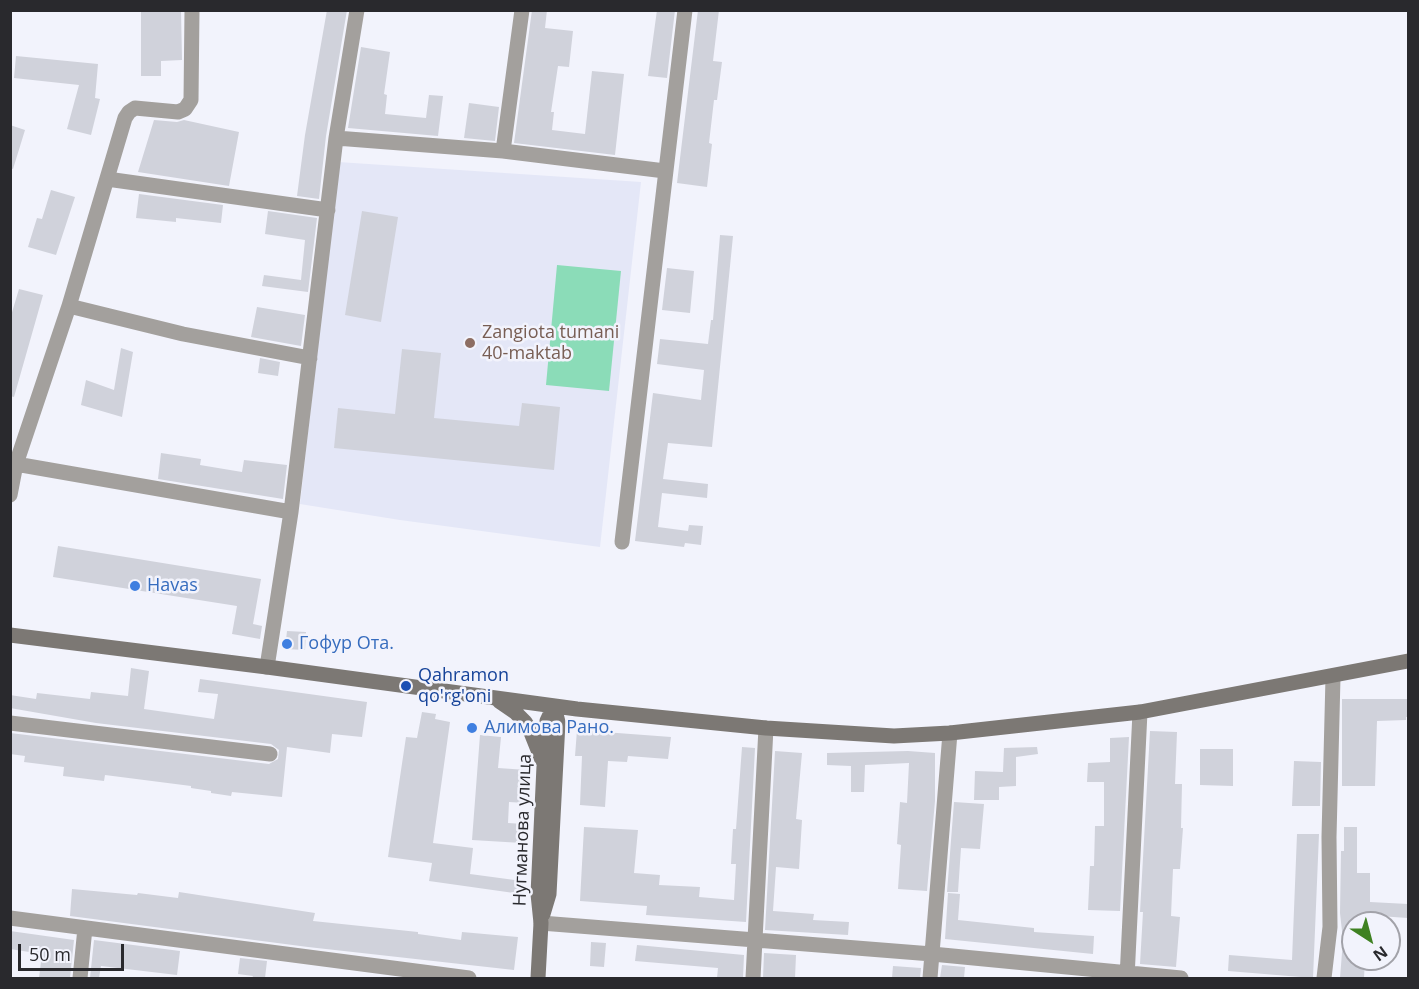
<!DOCTYPE html>
<html>
<head>
<meta charset="utf-8">
<style>
  body { margin:0 }
  #map { position:relative; width:1419px; height:989px; overflow:hidden; background:#f2f3fc; font-family:"Open Sans",sans-serif }
  canvas { display:block }
  .frame { position:absolute; inset:0; border:12px solid #29292d; pointer-events:none }
  .north { position:absolute; left:1341px; top:911px; width:60px; height:60px; box-sizing:border-box; background:#f2f3fc; border:2px solid #a2a2a9; border-radius:50%; rotate:144deg; font-size:16px; font-weight:700; line-height:24px; text-align:center; color:#29292d }
  .north::after { content:''; display:block; margin:auto; width:21px; height:27px; background:#3f8122; clip-path:polygon(50% 0,100% 100%,50% 72%,0 100%) }
  .scale { position:absolute; left:18px; top:944px; width:106px; height:27px; box-sizing:border-box; border:3px solid #29292d; border-top:0; padding-left:8px; font-size:18px; line-height:21px; white-space:nowrap; color:#29292d; -webkit-text-stroke:4px #f2f3fc; paint-order:stroke }
</style>
</head>
<body>
<div id="map">
<canvas width="1419" height="989"></canvas>
<div class="frame"></div>
<div class="north">N</div>
<div class="scale">50 m</div>
</div>
<script>
const c = document.querySelector('canvas').getContext('2d');
c.lineJoin = 'round';
function paint(path, color) { c.fillStyle = color; c.fill(path, 'evenodd'); }
const poly = rows => new Path2D(rows.map(r => 'M' + r).join(''));
function stroke(path, color, width, dash) { c.strokeStyle = color; c.lineWidth = width; c.lineCap = dash ? 'butt' : 'round'; c.setLineDash(dash || []); c.stroke(path); }
function drawText(font, color, halo, rows, align = 'center') {
  c.font = font + ' "Open Sans",sans-serif'; c.lineWidth = 5; c.setLineDash([]); c.textBaseline = 'middle'; c.strokeStyle = halo; c.fillStyle = color; for (const [text, x, y, turn = 0] of rows) {
    c.save(); c.translate(x, y); c.rotate((+turn || 0) * Math.PI / 180); c.textAlign = isNaN(turn) ? turn : align; if (halo) c.strokeText(text, 0, 0); c.fillText(text, 0, 0); c.restore();
  }
}
const built = poly([
  [338,162,641,182,600,547,400,520,300,504]
]);
const green = poly([
  [557,265,621,271,609,391,546,385]
]);
const building = poly([
  [141,10,181,10,182,60,161,61,161,76,141,76],
  [327,10,347,10,326,136,319,199,297,196,305,135],
  [532,10,547,10,545,28,573,31,569,67,558,66,551,112,554,112,552,130,585,134,592,71,624,74,615,155,514,143],
  [657,10,675,10,667,78,648,76],
  [698,10,719,10,713,61,722,62,717,100,714,100,709,143,712,144,707,187,677,183],
  [361,47,390,52,384,94,387,95,385,114,426,118,429,95,443,96,438,136,348,128],
  [16,56,98,64,95,98,100,99,91,135,67,129,79,85,14,78],
  [469,103,499,107,495,141,464,138],
  [154,120,177,122,184,120,239,132,229,186,138,172],
  [10,125,25,130,13,169,10,168],
  [51,190,75,197,56,255,28,247,37,218,42,219],
  [139,194,223,205,221,223,176,218,176,222,136,218],
  [268,211,317,218,308,292,262,286,264,275,301,280,305,240,265,234],
  [362,211,398,217,381,322,345,315],
  [720,235,733,236,712,447,668,443,663,479,708,484,707,498,662,493,658,527,688,531,689,525,703,526,701,545,685,543,684,547,635,541,653,393,701,400,704,370,657,364,660,339,708,344,711,320,713,320],
  [667,268,694,271,690,313,662,310],
  [19,289,43,295,14,397,10,396,10,319],
  [257,307,305,315,301,346,251,337],
  [121,348,133,352,122,417,81,405,86,380,114,390],
  [402,349,441,353,434,418,519,426,522,403,560,407,554,470,334,448,338,408,395,414],
  [260,358,280,362,278,376,258,373],
  [161,453,201,459,200,465,242,472,244,460,287,465,283,499,158,479],
  [58,546,261,579,253,624,262,626,260,639,232,634,237,606,53,577],
  [287,631,306,632,305,650,285,649],
  [131,668,149,671,144,709,214,719,218,694,198,692,200,679,367,702,362,737,332,734,330,753,287,747,282,797,232,792,231,796,211,793,211,791,191,788,191,786,105,775,104,781,63,776,64,767,24,762,25,756,10,754,10,733,269,764,278,759,279,750,271,744,96,723,10,708,10,695,36,699,37,693,90,699,91,692,128,696],
  [1342,699,1408,699,1408,717,1406,717,1406,720,1377,721,1375,786,1342,786],
  [422,712,436,714,435,719,450,722,433,843,473,848,470,874,522,881,521,894,429,881,432,863,388,857,406,737,417,738],
  [577,730,671,737,668,759,628,756,627,762,608,761,605,807,580,805,582,756,575,756],
  [1150,731,1177,732,1175,784,1182,784,1181,828,1183,828,1180,869,1173,869,1171,916,1180,917,1176,967,1140,964,1143,912,1140,912],
  [480,735,501,737,498,768,527,770,525,803,509,802,508,823,524,824,522,843,472,840],
  [1129,737,1120,911,1088,910,1090,866,1094,866,1095,826,1104,826,1104,782,1087,782,1088,763,1110,762,1110,738],
  [742,747,755,748,746,922,646,915,647,906,580,901,584,827,638,830,634,873,660,875,659,885,700,887,699,897,734,900,736,864,731,864,733,829,736,829],
  [1037,747,1038,754,1016,757,1016,786,999,787,999,800,974,800,975,771,1003,772,1004,748],
  [1200,749,1233,749,1233,786,1200,785],
  [775,751,802,753,796,819,802,820,799,869,776,867,773,911,814,914,813,920,849,922,848,935,765,930],
  [908,751,935,753,935,801,927,891,898,889,901,845,897,844,900,802,907,803,909,763,865,765,864,792,851,792,851,766,827,765,827,753],
  [1294,761,1321,762,1320,806,1292,806],
  [954,802,984,804,980,849,961,848,958,892,947,892],
  [1344,827,1357,827,1357,873,1370,873,1370,902,1408,904,1408,918,1364,915,1365,923,1353,923,1353,959,1365,959,1364,978,1340,978,1343,940,1340,913,1341,851,1344,851],
  [1297,834,1319,834,1313,978,1228,971,1229,955,1292,960],
  [72,889,137,895,138,893,178,898,179,892,315,913,313,921,418,932,418,934,461,940,462,932,518,937,514,970,308,947,70,916],
  [948,893,960,894,958,920,1034,928,1034,932,1094,936,1093,954,945,939],
  [10,931,74,940,70,978,39,978,42,954,10,949],
  [94,940,180,951,177,975,101,966,99,978,90,978],
  [591,942,606,943,604,967,590,966],
  [637,945,744,955,743,978,717,978,718,968,635,961],
  [764,953,796,955,795,978,763,978],
  [240,958,267,961,265,978,252,978,253,976,238,974],
  [942,965,965,967,964,978,940,978],
  [893,966,921,968,920,978,892,978]
]);
const minor = poly([
  [336,138,503,151,665,171],
  [503,151,522,10],
  [107,179,328,210],
  [69,306,183,334,310,358],
  [10,463,291,512],
  [10,495,16,464,69,306,125,118,129,112,135,108,178,112,185,109,191,100,192,10],
  [622,542,685,10],
  [267,667,291,512,336,138,357,10],
  [10,723,270,754],
  [10,918,469,978],
  [541,923,932,954,1181,978],
  [80,978,85,928],
  [753,978,766,728],
  [930,978,950,733],
  [1127,978,1140,712],
  [1324,978,1330,927,1329,837,1333,677]
]);
const secondary = poly([
  [10,635,267,667,577,709,766,728,894,736,950,733,1140,712,1408,661],
  [499,701,515,712,525,722,530,730,542,760],
  [543,914,549,894,558,722,554,706],
  [538,978,541,923,538,894,544,766,547,721,554,706]
]);
const markers = [
  [470,343,6,"#8d6e63"],
  [135,586,6,"#3f7fe0"],
  [287,644,6,"#3f7fe0"],
  [406,686,6,"#1a4fb4"],
  [472,728,6,"#3f7fe0"]
];
const educationNames = [
  ["Zangiota tumani",482,333],
  ["40-maktab",482,354]
];
const shopNames = [
  ["Havas",147,586],
  ["Гофур Ота.",299,644],
  ["Алимова Рано.",484,728]
];
const transitNames = [
  ["Qahramon",418,676],
  ["qo'rg'oni",418,697]
];
const streetNames = [
  ["Нугманова улица",523,830,-88]
];
paint(built, '#e4e7f7');
paint(green, '#8bdcb8');
paint(building, '#d0d2db');
stroke(minor, '#a3a09d', 15);
stroke(secondary, '#7c7874', 15);
for (const [x, y, r, color] of markers) { const dot = new Path2D(); dot.arc(x, y, r, 0, 2 * Math.PI); c.fillStyle = color; c.fill(dot); stroke(dot, '#f2f3fc', 2); }
drawText('18px', '#785e54', '#f2f3fc', educationNames, 'left');
drawText('18px', '#366cbe', '#f2f3fc', shopNames, 'left');
drawText('18px', '#164399', '#f2f3fc', transitNames, 'left');
drawText('18px', '#29292d', '#f2f3fc', streetNames);
</script>
</body>
</html>
